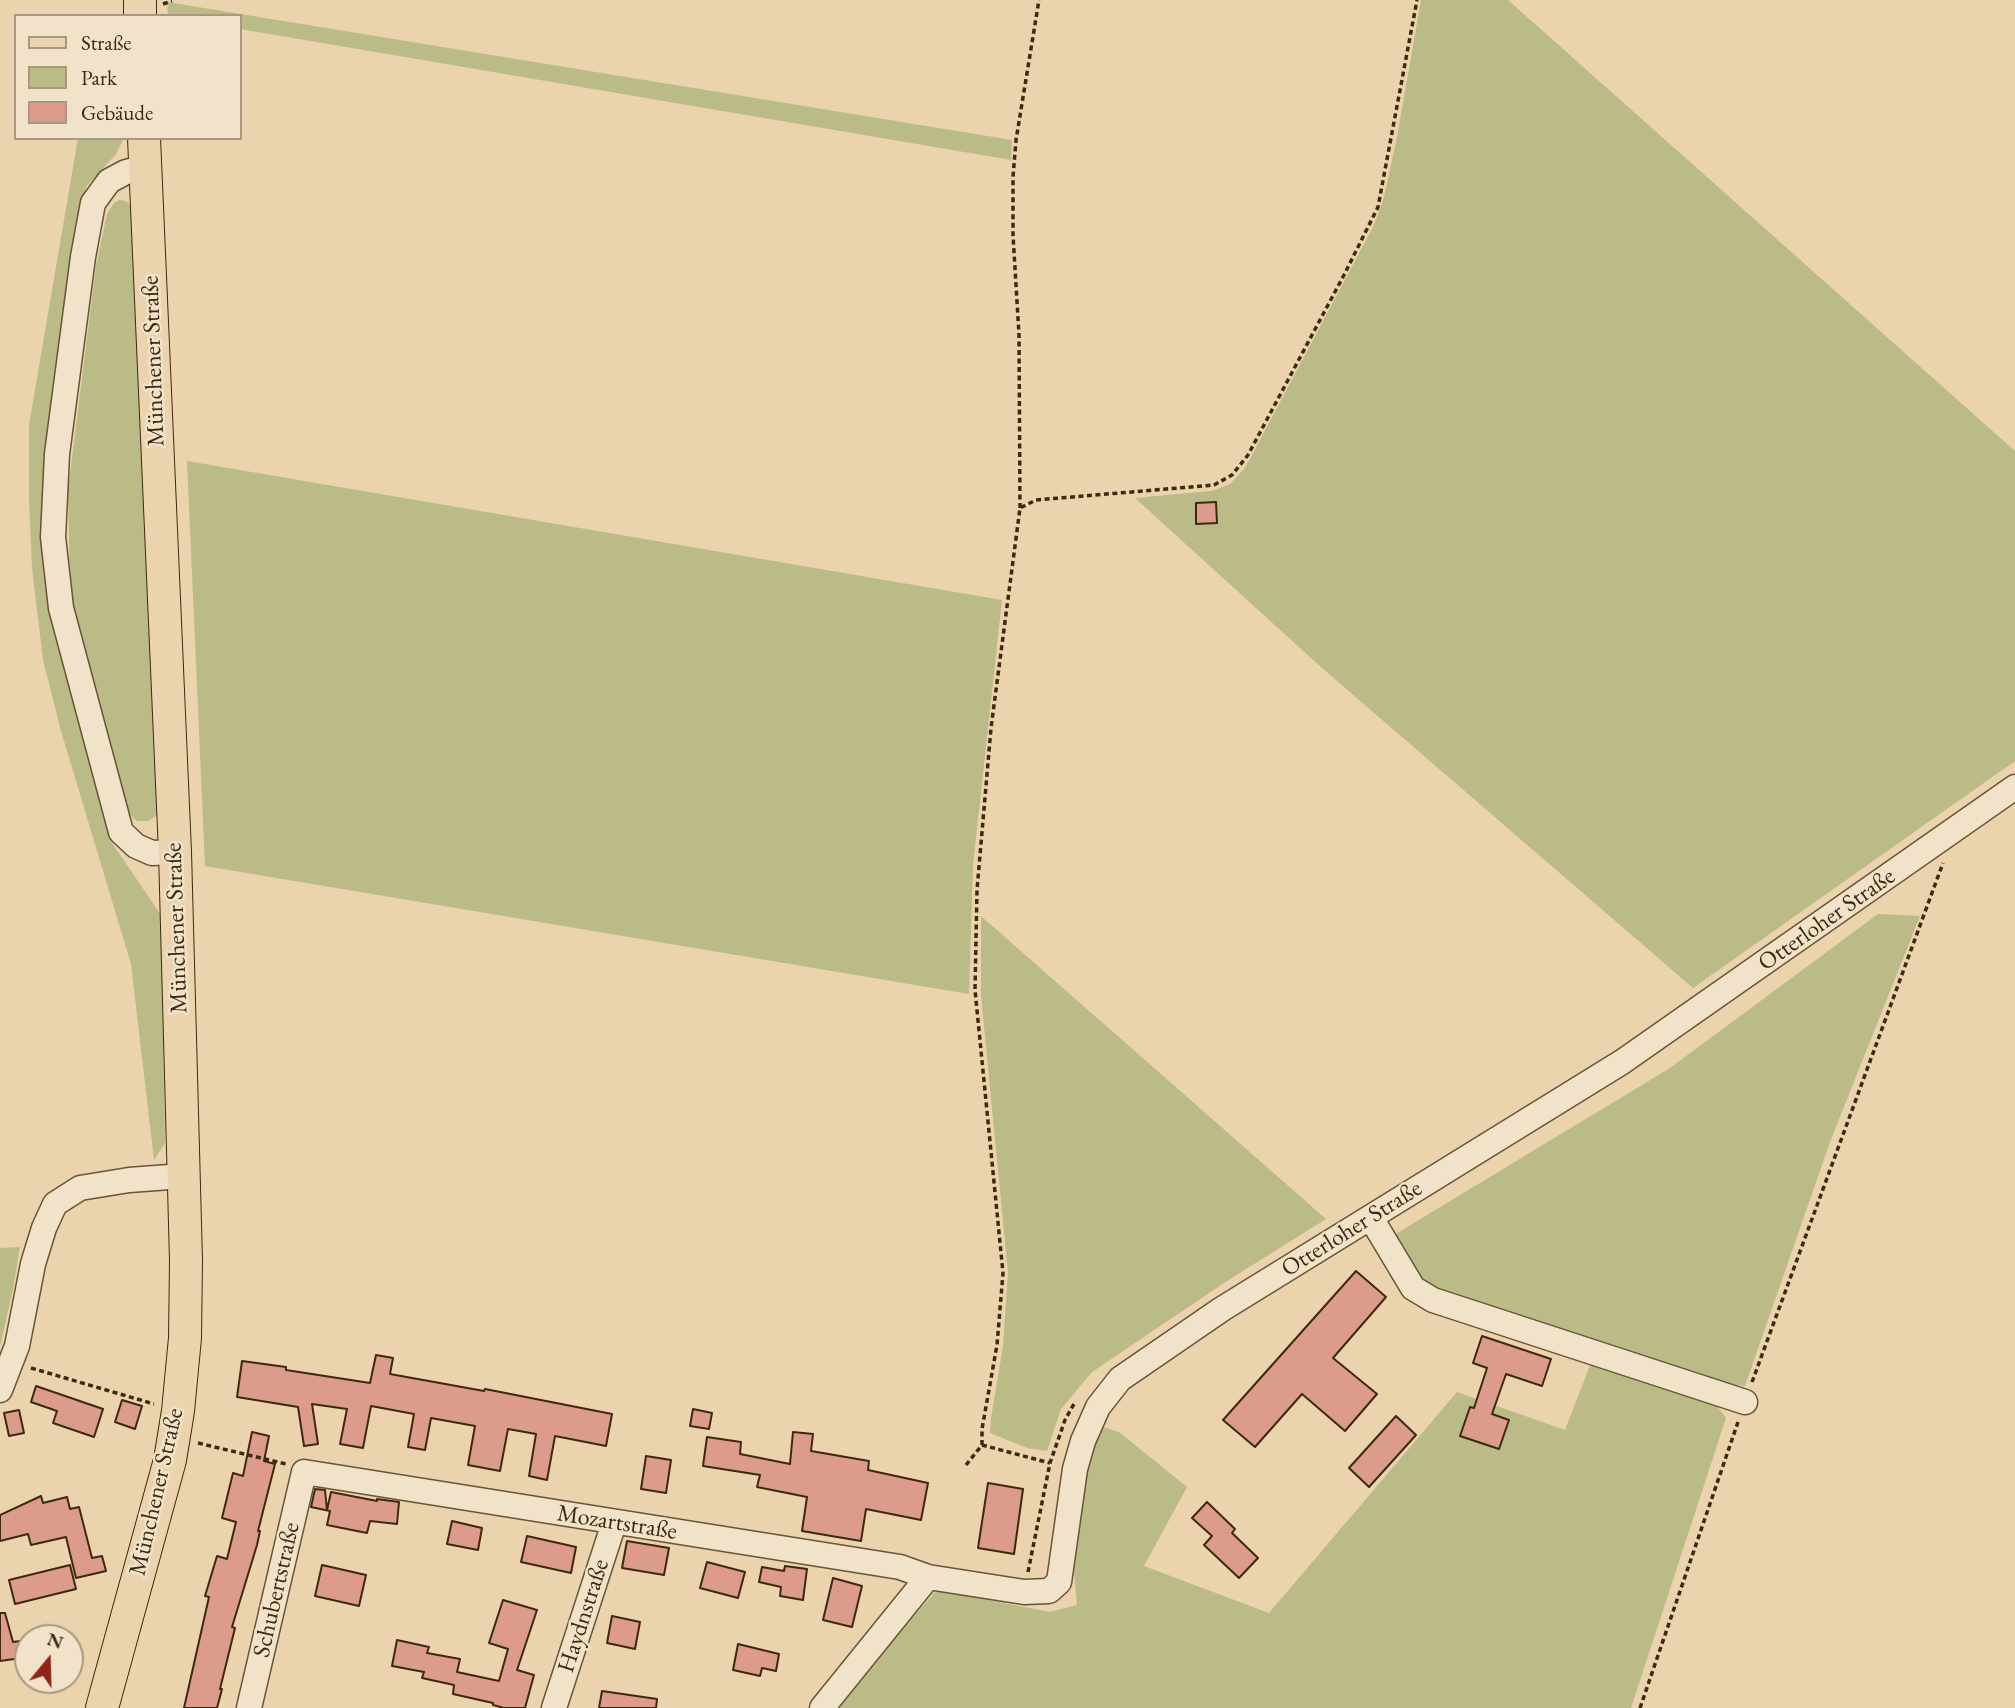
<!DOCTYPE html>
<html>
<head>
<meta charset="utf-8">
<style>
  body { margin:0 }
  #map { position:relative; width:2015px; height:1708px; overflow:hidden; background:#ead3ad; font-family:"EB Garamond",serif }
  canvas { display:block }
  .legend { position:absolute; left:14px; top:14px; width:228px; height:126px; box-sizing:border-box; background:#f1e2ca; border:2px solid #a9987f; margin:0; padding:9px 12px; list-style:none; font-size:21px; color:#3d290f }
  .legend li { display:flex; align-items:center; gap:14px; height:35px }
  .legend b { width:35px; border:2px solid #a9987f }
  .north { position:absolute; left:14px; top:1624px; width:70px; height:70px; box-sizing:border-box; background:#f1e2ca; border:2px solid #a9987f; border-radius:50%; rotate:19deg; font-size:19px; font-weight:700; line-height:28px; text-align:center; color:#3d290f }
  .north::after { content:''; display:block; margin:auto; width:24px; height:32px; background:#8f2418; clip-path:polygon(50% 0,100% 100%,50% 72%,0 100%) }
</style>
</head>
<body>
<div id="map">
<canvas width="2015" height="1708"></canvas>
<ul class="legend">
<li><b style="height:9px;background:#ead3ad"></b>Straße</li>
<li><b style="height:19px;background:#bbbb87"></b>Park</li>
<li><b style="height:19px;background:#dd9b8c"></b>Gebäude</li>
</ul>
<div class="north">N</div>
</div>
<script>
const c = document.querySelector('canvas').getContext('2d');
c.lineJoin = 'round';
function paint(path, color) { c.fillStyle = color; c.fill(path, 'evenodd'); }
const poly = rows => new Path2D(rows.map(r => 'M' + r).join(''));
function stroke(path, color, width, dash) { c.strokeStyle = color; c.lineWidth = width; c.lineCap = dash ? 'butt' : 'round'; c.setLineDash(dash || []); c.stroke(path); }
function drawText(font, color, halo, rows, align = 'center') {
  c.font = font + ' "EB Garamond",serif'; c.lineWidth = 5; c.setLineDash([]); c.textBaseline = 'middle'; c.strokeStyle = halo; c.fillStyle = color; for (const [text, x, y, turn = 0] of rows) {
    c.save(); c.translate(x, y); c.rotate((+turn || 0) * Math.PI / 180); c.textAlign = isNaN(turn) ? turn : align; if (halo) c.strokeText(text, 0, 0); c.fillText(text, 0, 0); c.restore();
  }
}
const green = poly([
  [1421,0,1508,0,2015,451,2015,761,1693,988,1322,668,1135,498,1211,491,1230,484,1245,468,1374,225,1384,197,1397,137],
  [167,2,1012,140,1011,160,240,29,240,16,168,16],
  [78,138,124,138,116,154,86,187,81,203,51,616,110,840,161,915,165,1143,154,1160,131,964,61,731,43,660,32,568,29,499,29,425],
  [119,200,126,201,132,206,159,814,148,821,137,821,128,813,95,702,70,591,68,490,96,266,107,214,114,203],
  [187,461,1002,600,973,865,969,994,205,866],
  [1878,914,1920,916,1830,1142,1745,1386,1722,1384,1427,1287,1416,1275,1394,1235,1670,1068],
  [981,916,1326,1219,1227,1281,1092,1372,1061,1409,1047,1451,1027,1448,990,1433,991,1418,1003,1346,1008,1273,981,995],
  [20,1247,13,1289,0,1347,0,1248],
  [1591,1363,1711,1398,1726,1418,1631,1708,833,1708,937,1590,1050,1612,1077,1605,1073,1560,1086,1469,1100,1426,1119,1432,1187,1487,1144,1566,1269,1613,1457,1392,1565,1430]
]);
const building = poly([
  [1216,502,1217,523,1196,524,1196,503,1216,502],
  [1356,1271,1386,1297,1333,1358,1377,1394,1345,1431,1302,1394,1255,1447,1223,1420,1356,1271],
  [1482,1336,1551,1359,1542,1386,1506,1374,1492,1414,1509,1420,1499,1449,1460,1436,1470,1407,1474,1408,1487,1368,1473,1363,1482,1336],
  [376,1355,393,1358,390,1374,484,1391,485,1389,612,1414,606,1446,555,1436,547,1480,529,1476,536,1434,508,1429,500,1471,468,1465,475,1426,431,1418,425,1450,408,1447,414,1414,371,1406,363,1448,340,1444,347,1409,312,1404,318,1444,304,1446,298,1407,237,1397,242,1361,286,1367,286,1370,370,1383,376,1355],
  [36,1386,103,1409,94,1437,53,1423,57,1411,31,1402,36,1386],
  [122,1400,142,1406,135,1429,115,1422,122,1400],
  [693,1409,712,1413,709,1429,690,1426,693,1409],
  [19,1410,24,1433,9,1436,4,1413,19,1410],
  [1396,1416,1416,1435,1369,1487,1349,1468,1396,1416],
  [252,1432,269,1436,264,1461,275,1464,258,1531,260,1531,257,1545,232,1627,235,1628,220,1689,222,1689,217,1708,184,1708,209,1597,205,1596,217,1556,227,1559,236,1522,222,1518,233,1473,243,1476,252,1432],
  [793,1432,813,1434,811,1451,869,1461,868,1470,928,1483,921,1520,866,1509,861,1541,802,1531,807,1497,757,1487,760,1475,703,1466,707,1437,741,1442,740,1454,790,1464,793,1432],
  [646,1456,671,1460,666,1493,641,1489,646,1456],
  [988,1483,1023,1489,1014,1554,978,1548,988,1483],
  [315,1489,325,1490,327,1510,331,1492,377,1501,377,1499,399,1502,397,1524,370,1521,367,1533,327,1525,330,1511,311,1507,315,1489],
  [41,1496,43,1503,67,1497,70,1509,79,1507,92,1558,102,1556,106,1571,76,1578,66,1537,31,1545,28,1534,0,1541,0,1515,41,1496],
  [1207,1502,1235,1529,1232,1533,1258,1558,1239,1578,1204,1545,1212,1536,1192,1518,1207,1502],
  [452,1521,482,1528,478,1550,447,1544,452,1521],
  [527,1536,576,1547,571,1573,521,1562,527,1536],
  [627,1541,669,1548,664,1575,622,1568,627,1541],
  [707,1562,745,1572,738,1598,700,1588,707,1562],
  [70,1565,76,1589,15,1604,9,1580,70,1565],
  [322,1565,366,1575,359,1606,315,1596,322,1565],
  [785,1566,807,1569,803,1600,780,1596,781,1587,759,1582,762,1567,784,1571,785,1566],
  [833,1578,862,1586,852,1627,823,1620,833,1578],
  [503,1600,537,1610,517,1670,534,1675,525,1708,504,1708,493,1705,493,1703,453,1694,454,1685,422,1678,424,1672,392,1666,397,1640,429,1647,427,1653,460,1659,457,1672,499,1681,508,1649,489,1643,503,1600],
  [0,1613,5,1613,13,1642,28,1640,28,1657,0,1661,0,1613],
  [612,1616,640,1622,635,1649,607,1643,612,1616],
  [738,1644,779,1654,776,1671,762,1668,760,1676,733,1670,738,1644],
  [602,1691,657,1699,656,1708,599,1708,602,1691]
]);
const path = poly([
  [163,4,172,1],
  [1020,508,1019,335,1013,235,1013,177,1016,140,1039,0],
  [31,1368,154,1404],
  [1752,1382,1943,863],
  [198,1443,286,1464],
  [982,1445,982,1429,997,1345,1003,1273,975,990,977,890,991,728,1020,508,1036,500,1214,485,1232,475,1248,455,1344,275,1378,207,1417,0],
  [966,1465,982,1445,1050,1463],
  [1028,1572,1050,1463,1065,1420,1075,1402],
  [1640,1708,1738,1422]
]);
const minor = poly([
  [145,167,126,172,109,181,93,203,83,257,57,454,53,537,61,608,121,832,136,846,152,853,175,852],
  [1371,1218,1413,1288,1433,1300,1745,1402],
  [0,1390,17,1346,33,1264,44,1228,55,1204,80,1188,129,1180,183,1176],
  [249,1708,304,1472,900,1567,928,1577,1024,1592,1049,1591,1059,1582,1075,1469,1083,1441,1098,1407,1120,1379,1222,1309,1622,1062,2015,787],
  [554,1708,614,1523],
  [822,1708,928,1577]
]);
const major = poly([
  [140,0,140,16],
  [102,1708,170,1460,178,1411,185,1338,186,1261,175,852,144,138]
]);
const streetNames = [
  ["Münchener Straße",154,361,-92],
  ["Otterloher Straße",1827,920,-35],
  ["Münchener Straße",177,928,-92],
  ["Otterloher Straße",1352,1229,-32],
  ["Münchener Straße",157,1492,-77],
  ["Mozartstraße",617,1523,9],
  ["Schubertstraße",277,1590,-77],
  ["Haydnstraße",584,1616,-72]
];
paint(green, '#bbbb87');
paint(building, '#dd9b8c');
stroke(building, '#3d290f', 2);
stroke(minor, '#685436', 27);
stroke(major, '#3d290f', 34);
stroke(path, '#3d290f', 3.5, [5, 3.5]);
stroke(minor, '#f1e2ca', 24);
stroke(major, '#ead3ad', 32);
drawText('24px', '#3d290f', '#f1e2ca', streetNames);
</script>
</body>
</html>
